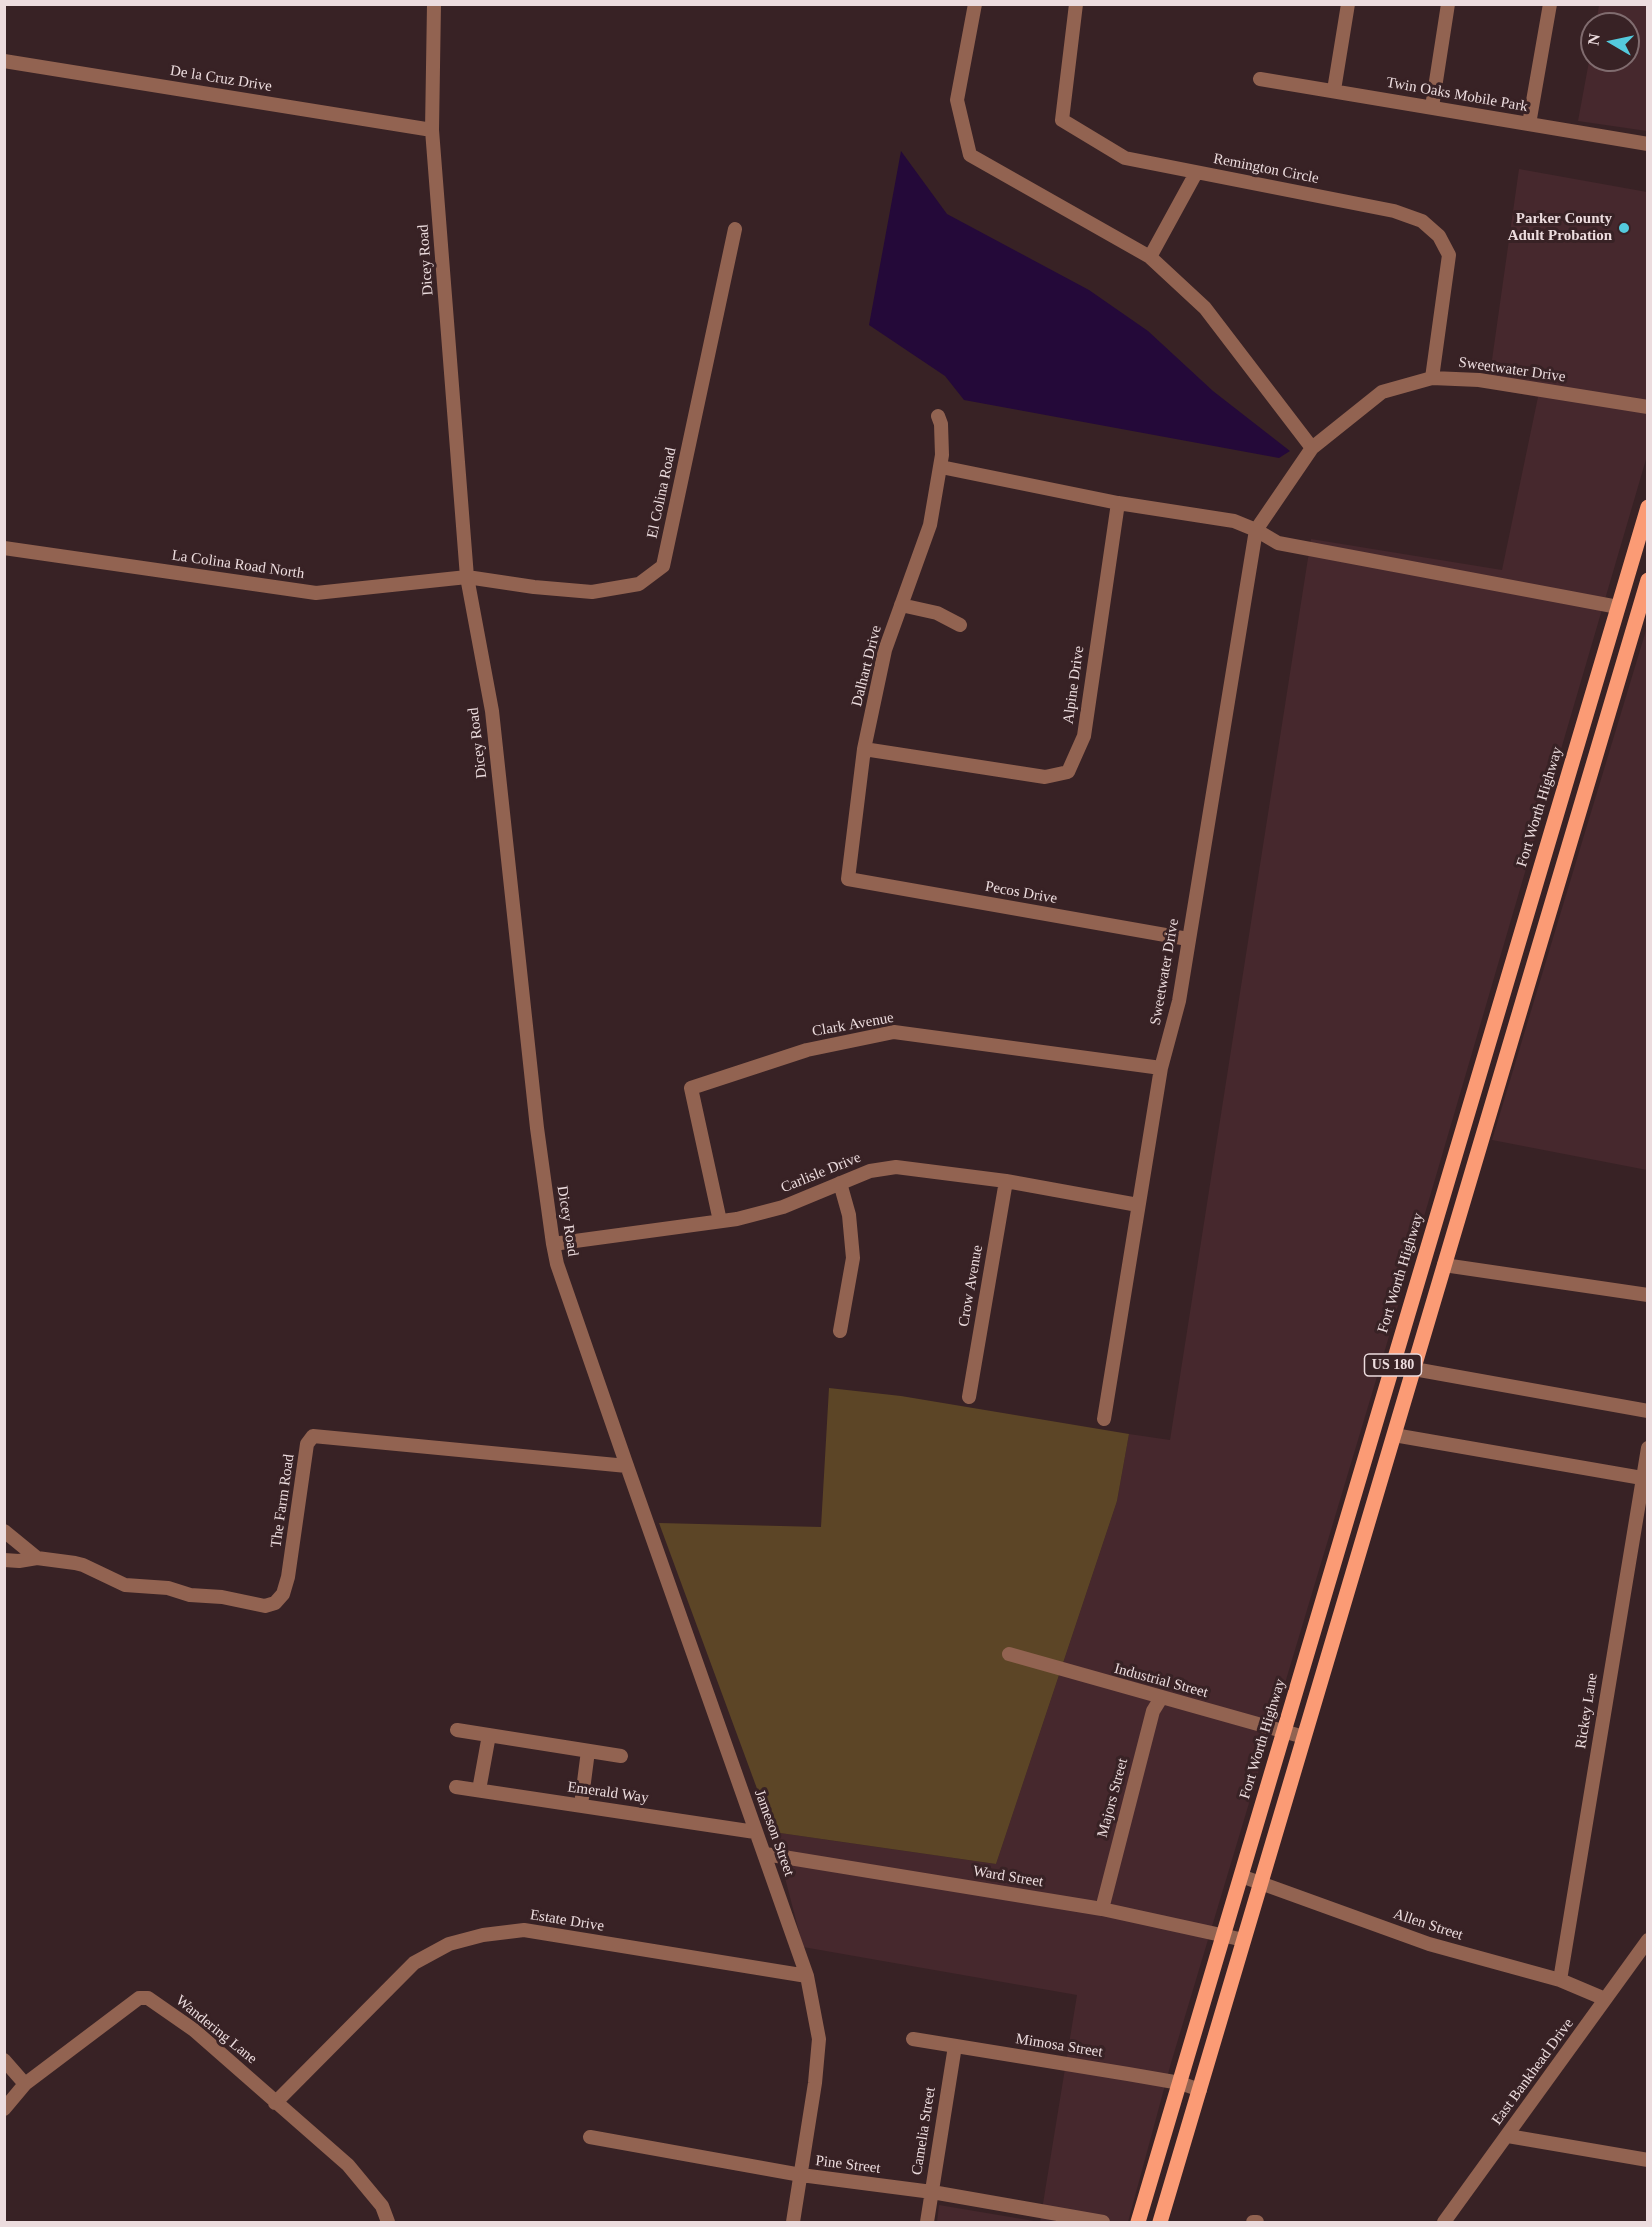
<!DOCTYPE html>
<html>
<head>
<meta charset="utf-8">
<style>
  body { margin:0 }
  #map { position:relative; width:1652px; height:2227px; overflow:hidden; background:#382225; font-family:"Times New Roman",serif }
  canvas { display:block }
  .frame { position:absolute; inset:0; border:6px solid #ecdcde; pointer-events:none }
  .north { position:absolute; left:1580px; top:12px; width:60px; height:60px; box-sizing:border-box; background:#382225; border:2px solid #806c6f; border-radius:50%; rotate:279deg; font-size:16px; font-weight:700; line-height:24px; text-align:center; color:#ecdcde }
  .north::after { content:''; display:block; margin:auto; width:21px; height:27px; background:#54cadd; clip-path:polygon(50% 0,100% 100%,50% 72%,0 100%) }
</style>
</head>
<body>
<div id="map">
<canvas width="1652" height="2227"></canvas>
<div class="frame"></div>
<div class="north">N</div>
</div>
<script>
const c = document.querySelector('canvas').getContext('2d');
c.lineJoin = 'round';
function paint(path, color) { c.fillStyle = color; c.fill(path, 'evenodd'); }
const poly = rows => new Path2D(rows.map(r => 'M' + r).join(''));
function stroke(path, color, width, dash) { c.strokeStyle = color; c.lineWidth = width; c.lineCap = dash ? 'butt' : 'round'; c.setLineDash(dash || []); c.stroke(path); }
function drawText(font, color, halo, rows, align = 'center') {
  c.font = font + ' "Times New Roman",serif'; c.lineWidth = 6; c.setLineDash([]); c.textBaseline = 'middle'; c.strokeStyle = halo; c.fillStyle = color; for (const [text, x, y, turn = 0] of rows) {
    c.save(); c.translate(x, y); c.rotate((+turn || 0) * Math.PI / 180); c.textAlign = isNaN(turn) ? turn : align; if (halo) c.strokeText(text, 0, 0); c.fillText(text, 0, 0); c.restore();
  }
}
const built = poly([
  [1599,5,1647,5,1647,131,1578,121,1592,45,1592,60,1628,60,1628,24,1596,24],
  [1519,169,1647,192,1647,456,1382,1360,1171,2063,1128,2222,937,2222,939,2205,1040,2222,1077,1995,803,1947,773,1832,996,1864,1117,1501,1129,1434,1170,1440,1311,539,1502,570,1538,397,1488,388],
  [1647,627,1647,1170,1492,1140]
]);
const green = poly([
  [829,1388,901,1396,1129,1434,1117,1501,996,1864,773,1832,659,1523,821,1527]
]);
const water = poly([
  [901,151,947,214,1089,290,1148,331,1213,391,1290,451,1279,458,964,400,945,376,869,325]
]);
const minor = poly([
  [434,4,432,130,467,577,492,711,537,1128,553,1244,557,1264,627,1466,807,1976,819,2039,815,2083,793,2222],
  [975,4,957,100,970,155,1150,257,1205,308,1312,448],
  [1076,4,1062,120,1125,158,1394,211,1422,221,1439,236,1449,255,1432,378],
  [4,61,432,130],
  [1260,79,1648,144],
  [1334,90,1348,4],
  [1432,107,1448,4],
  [1529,124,1550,4],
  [1150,257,1196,173],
  [938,416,941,424,942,455,930,525,885,650,864,749,848,879,1188,939],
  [941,467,1118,503,1234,521,1256,530,1278,543,1618,607],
  [4,548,316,593,467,577,534,587,592,592,639,584,663,566,735,229],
  [901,605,937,613,960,625],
  [864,749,1045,777,1068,772,1084,736,1118,503],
  [720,1221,691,1088,807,1050,894,1032,1161,1068],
  [553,1244,737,1219,783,1207,870,1171,896,1167,1006,1181,1138,1205],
  [1444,1265,1648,1295],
  [840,1331,853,1258,849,1215,840,1183],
  [1414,1369,1648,1411],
  [969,1397,1006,1181],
  [1104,1419,1161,1068,1179,1001,1256,530,1312,448,1382,392,1432,378,1479,380,1648,407],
  [1394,1435,1642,1478],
  [4,1531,37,1558],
  [4,1560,19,1561,37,1558,75,1563,83,1565,125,1585,168,1588,190,1595,222,1597,265,1606,275,1603,283,1594,288,1577,307,1444,313,1436,627,1466],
  [1009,1654,1304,1737],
  [457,1730,621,1756],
  [456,1787,755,1832],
  [479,1790,489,1735],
  [581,1805,588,1751],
  [765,1854,1102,1909,1244,1940],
  [1241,1876,1429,1944,1560,1980,1605,1999],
  [1102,1909,1153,1711,1161,1698],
  [1560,1980,1648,1448],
  [913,2039,1128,2074,1180,2083,1200,2090],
  [4,2060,25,2084],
  [275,2103,414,1963,449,1944,483,1935,524,1930,807,1976],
  [4,2109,25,2084,139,1998,148,1998,194,2030,348,2165,382,2206,388,2222],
  [1508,2136,1648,2160],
  [590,2137,801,2175,932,2192,1103,2222],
  [927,2222,955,2046],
  [1253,2222,1257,2222],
  [1444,2222,1648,1940]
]);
const major = poly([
  [1138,2222,1648,507],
  [1160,2222,1648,580]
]);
const markers = [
  [1624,228,6,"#54cadd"]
];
const shields = [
  [1393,1365,57]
];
const shieldNames = [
  ["US 180",1393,1365]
];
const streetNames = [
  ["De la Cruz Drive",221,79,9],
  ["Twin Oaks Mobile Park",1457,95,10],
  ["Remington Circle",1266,169,11],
  ["Dicey Road",426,260,-94],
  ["Sweetwater Drive",1512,370,8],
  ["El Colina Road",662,493,-78],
  ["La Colina Road North",238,565,8],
  ["Dalhart Drive",867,666,-76],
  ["Alpine Drive",1074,685,-82],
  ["Dicey Road",478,743,-97],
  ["Fort Worth Highway",1540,807,-73],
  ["Pecos Drive",1021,893,10],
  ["Sweetwater Drive",1165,972,-80],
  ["Clark Avenue",853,1025,-10],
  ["Carlisle Drive",821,1173,-22],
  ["Dicey Road",567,1221,81],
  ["Fort Worth Highway",1401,1273,-73],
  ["Crow Avenue",971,1286,-80],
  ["The Farm Road",283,1501,-82],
  ["Industrial Street",1161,1681,15],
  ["Rickey Lane",1587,1711,-81],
  ["Fort Worth Highway",1263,1739,-73],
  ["Emerald Way",608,1793,8],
  ["Majors Street",1113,1798,-75],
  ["Jameson Street",774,1833,70],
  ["Ward Street",1008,1877,9],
  ["Estate Drive",567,1921,9],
  ["Allen Street",1428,1925,18],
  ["Wandering Lane",216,2030,39],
  ["Mimosa Street",1059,2046,9],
  ["East Bankhead Drive",1533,2072,-54],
  ["Camelia Street",924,2131,-81],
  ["Pine Street",848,2165,7]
];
const poiNames = [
  ["Parker County",1612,219],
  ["Adult Probation",1612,236]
];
paint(built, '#46282d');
paint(green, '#5c4526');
paint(water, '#240939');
stroke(minor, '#926351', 14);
stroke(major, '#fb9b75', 15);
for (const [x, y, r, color] of markers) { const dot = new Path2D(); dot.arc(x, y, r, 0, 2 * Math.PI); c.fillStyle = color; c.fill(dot); stroke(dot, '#382225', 2); }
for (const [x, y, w] of shields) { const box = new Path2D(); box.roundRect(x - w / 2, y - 11, w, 22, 4.5); c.fillStyle = '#382225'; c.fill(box); stroke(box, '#ecdcde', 1.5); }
drawText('bold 14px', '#ecdcde', null, shieldNames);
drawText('15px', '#ecdcde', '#382225', streetNames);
drawText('bold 15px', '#ecdcde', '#382225', poiNames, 'right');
</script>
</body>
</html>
